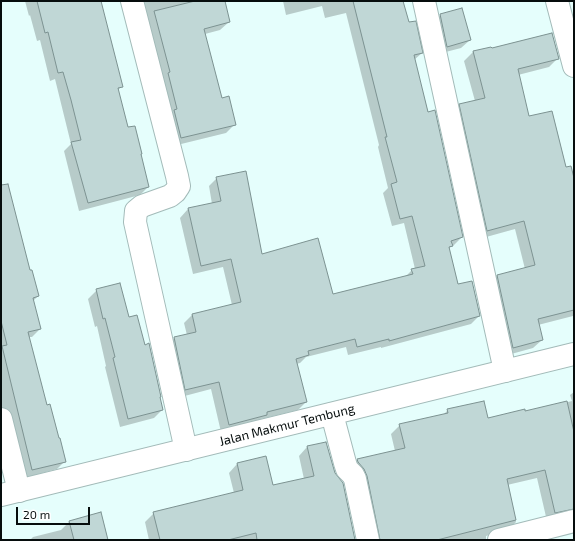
<!DOCTYPE html>
<html>
<head>
<meta charset="utf-8">
<style>
  body { margin:0 }
  #map { position:relative; width:575px; height:541px; overflow:hidden; background:#e5fefc; font-family:"Exo 2",sans-serif }
  canvas { display:block }
  .frame { position:absolute; inset:0; border:2px solid #060d0d; pointer-events:none }
  .scale { position:absolute; left:16px; top:507px; width:74px; height:18px; box-sizing:border-box; border:2px solid #060d0d; border-top:0; padding-left:5px; font-size:12px; line-height:14px; white-space:nowrap; color:#060d0d; -webkit-text-stroke:3px #fff; paint-order:stroke }
</style>
</head>
<body>
<div id="map">
<canvas width="575" height="541"></canvas>
<div class="frame"></div>
<div class="scale">20 m</div>
</div>
<script>
const c = document.querySelector('canvas').getContext('2d');
c.lineJoin = 'round';
function paint(path, color) { c.fillStyle = color; c.fill(path, 'evenodd'); }
const poly = rows => new Path2D(rows.map(r => 'M' + r).join(''));
function stroke(path, color, width, dash) { c.strokeStyle = color; c.lineWidth = width; c.lineCap = dash ? 'butt' : 'round'; c.setLineDash(dash || []); c.stroke(path); }
function drawText(font, color, halo, rows, align = 'center') {
  c.font = font + ' "Exo 2",sans-serif'; c.lineWidth = 3; c.setLineDash([]); c.textBaseline = 'middle'; c.strokeStyle = halo; c.fillStyle = color; for (const [text, x, y, turn = 0] of rows) {
    c.save(); c.translate(x, y); c.rotate((+turn || 0) * Math.PI / 180); c.textAlign = isNaN(turn) ? turn : align; if (halo) c.strokeText(text, 0, 0); c.fillText(text, 0, 0); c.restore();
  }
}
const shadow = poly([
  [25,1,89,1,122,86,118,90,128,129,140,155,148,187,140,195,79,211,64,151,71,144,55,79,50,81,40,40,37,41,30,15,29,16],
  [139,1,224,1,229,22,220,30,205,34,221,99,235,124,226,133,173,146],
  [283,1,402,1,408,24,422,53,414,60,462,237,454,245,451,246,449,249,458,285,479,316,471,324,381,348,381,347,348,355,346,347,306,357,300,363,296,364,306,402,298,410,261,419,258,423,221,432,211,389,177,398,166,347,174,338,187,335,184,323,192,315,232,305,223,267,193,274,180,218,188,209,212,204,209,186,217,178,261,255,333,295,405,277,412,270,415,269,404,223,392,226,383,193,388,188,378,147,379,145,346,13,325,18,322,6,286,15],
  [462,10,470,40,461,48,438,54,432,24,440,15],
  [491,48,491,50,558,58,549,67,518,75,529,117,566,168,574,182,574,315,573,316,538,325,542,340,533,348,504,356,488,284,497,275,525,269,515,229,479,239,451,114,460,105,475,101,464,61,473,52],
  [1,181,9,211,38,296,33,301,40,329,32,337,28,337,46,406,65,461,57,469,24,478,1,418],
  [97,290,128,319,162,410,154,418,120,427,105,367,106,366,97,326,95,327,88,299],
  [574,392,574,516,547,521,537,478,507,485,516,522,507,531,486,536,486,540,371,540,349,468,357,460,395,451,391,434,400,425,443,415,448,410,487,419,524,413,572,401,570,395],
  [307,447,354,540,149,540,145,522,154,513,234,493,229,473,237,464,272,486,304,479,299,456],
  [70,521,107,540,30,540,33,537,61,530]
]);
const building = poly([
  [37,1,101,1,123,87,118,88,128,127,135,126,142,154,141,154,149,187,88,203,71,142,81,140,71,100,63,72,58,73,48,32,45,33,37,1],
  [195,1,225,1,230,22,204,29,222,98,229,96,236,125,181,138,174,110,177,109,168,73,170,72,154,11,195,1],
  [353,1,403,1,409,22,416,21,423,53,414,55,428,112,435,110,463,237,451,241,453,246,449,247,458,284,472,281,480,316,389,341,389,339,357,347,355,339,308,351,309,355,296,359,307,402,267,412,267,415,229,425,219,382,185,390,174,337,196,332,192,314,241,302,231,259,201,266,188,208,221,201,216,177,246,171,262,254,318,238,333,294,413,274,411,269,425,266,412,216,400,219,391,184,397,182,385,137,387,137,353,1],
  [462,8,471,40,447,47,440,14,462,8],
  [552,33,559,59,518,69,529,116,552,111,566,167,571,166,574,178,574,310,538,319,543,340,513,348,497,275,535,265,524,221,487,231,459,104,485,98,473,51,491,47,492,48,552,33],
  [8,184,30,270,32,270,39,296,33,298,41,329,28,332,47,405,50,404,59,438,60,438,66,462,32,470,2,346,7,345,1,321,1,185,8,184],
  [120,283,129,317,137,315,145,345,149,343,161,397,160,397,163,410,128,419,113,358,115,357,105,318,103,319,96,289,120,283],
  [484,401,488,418,525,409,525,411,567,401,574,432,574,509,555,513,545,470,507,479,516,520,437,540,380,540,367,476,364,469,358,462,357,459,405,448,399,424,448,413,447,409,484,401],
  [326,442,335,473,343,483,355,540,257,540,256,533,228,540,160,540,153,512,243,490,237,463,266,456,273,485,314,476,307,446,326,442],
  [101,512,108,540,74,540,69,521,101,512]
]);
const minor = poly([
  [132,1,177,176,179,186,175,192,170,196,142,206,136,211,135,222,186,450],
  [424,1,505,371],
  [557,1,574,66],
  [332,414,345,463,347,469,353,475,355,479,368,540],
  [1,419,19,491],
  [499,540,574,521]
]);
const tertiary = poly([
  [1,495,574,354]
]);
const streetNames = [
  ["Jalan Makmur Tembung",287,425,-14]
];
paint(shadow, '#0003');
paint(building, '#c0d7d6');
stroke(building, '#7c9291', 1);
stroke(minor, '#a3bbb9', 24);
stroke(tertiary, '#a3bbb9', 24);
stroke(minor, '#fff', 22);
stroke(tertiary, '#fff', 22);
drawText('13px', '#060d0d', '#fff', streetNames);
</script>
</body>
</html>
